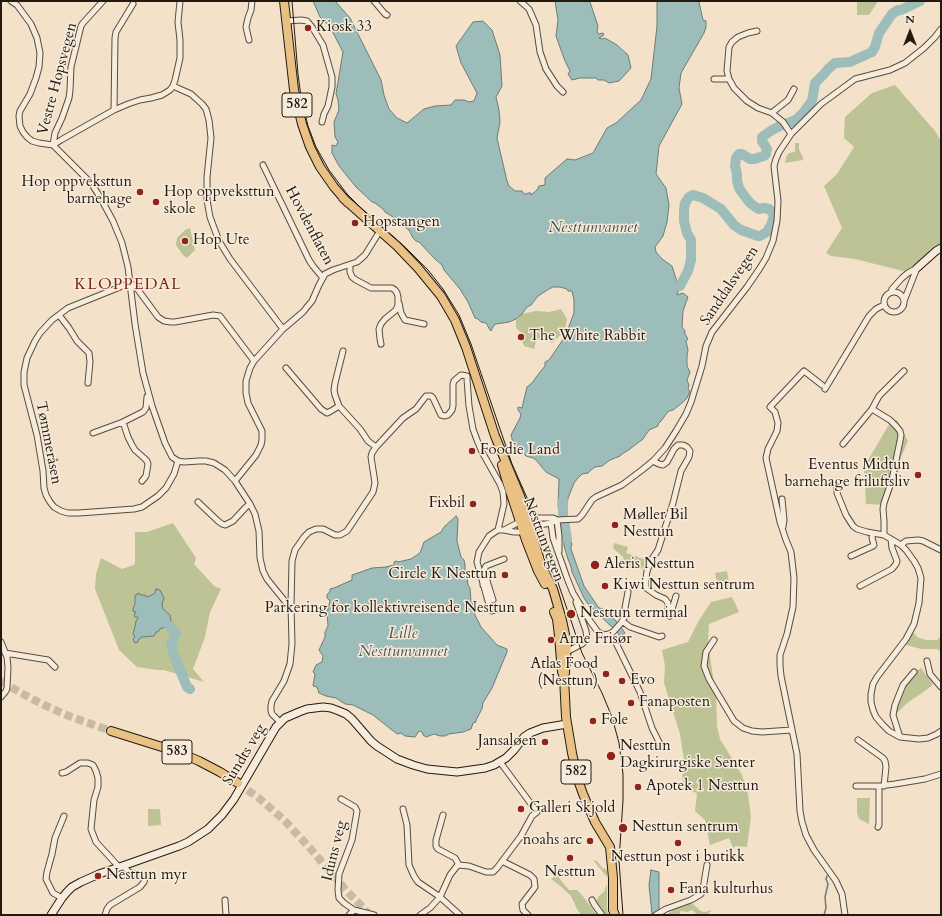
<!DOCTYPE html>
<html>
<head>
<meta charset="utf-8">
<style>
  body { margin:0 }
  #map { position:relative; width:942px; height:916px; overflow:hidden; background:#f3e2c9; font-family:Cardo,serif }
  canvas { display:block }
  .frame { position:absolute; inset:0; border:2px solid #221911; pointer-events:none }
  .north { position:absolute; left:890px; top:12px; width:40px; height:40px; -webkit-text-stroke:3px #f7ecdc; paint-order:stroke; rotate:0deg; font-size:11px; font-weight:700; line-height:16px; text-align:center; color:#221911 }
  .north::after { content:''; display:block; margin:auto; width:14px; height:18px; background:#221911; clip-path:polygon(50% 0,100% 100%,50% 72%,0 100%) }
</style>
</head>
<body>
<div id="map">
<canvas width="942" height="916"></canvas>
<div class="frame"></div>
<div class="north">N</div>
</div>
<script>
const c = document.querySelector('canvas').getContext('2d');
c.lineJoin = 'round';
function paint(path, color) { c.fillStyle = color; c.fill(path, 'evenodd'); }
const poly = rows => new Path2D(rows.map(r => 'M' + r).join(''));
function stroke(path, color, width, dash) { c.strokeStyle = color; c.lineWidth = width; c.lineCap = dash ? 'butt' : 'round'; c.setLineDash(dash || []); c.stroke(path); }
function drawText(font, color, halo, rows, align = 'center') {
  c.font = font + ' Cardo,serif'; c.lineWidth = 3; c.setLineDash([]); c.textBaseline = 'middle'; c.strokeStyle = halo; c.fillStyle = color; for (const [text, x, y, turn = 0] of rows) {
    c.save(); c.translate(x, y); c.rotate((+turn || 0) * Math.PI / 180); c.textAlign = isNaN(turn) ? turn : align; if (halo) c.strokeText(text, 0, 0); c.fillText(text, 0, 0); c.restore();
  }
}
const green = poly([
  [857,1,878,1,869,15,857,15],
  [895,85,935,131,941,141,941,246,930,250,921,263,907,272,855,259,831,256,826,253,842,228,824,186,837,174,854,147,844,138,845,117,872,93],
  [795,143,799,143,799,149,801,154,803,157,803,160,785,163,786,157,789,153,795,152],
  [190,228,195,250,187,258,183,255,176,245,177,238,185,230],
  [561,309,567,319,565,331,552,343,543,337,536,342,534,349,524,346,522,340,524,335,516,328,516,320,522,314,536,311,549,312],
  [897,420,908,441,901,457,899,470,887,505,866,504,864,467,891,421],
  [173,523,196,558,194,564,214,586,221,589,210,612,205,637,193,669,204,682,164,670,157,670,137,667,119,650,95,589,96,574,101,558,122,569,134,565,135,562,135,532,147,532],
  [614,543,628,547,626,553,647,560,643,569,631,565,629,570,627,570,623,557,613,548],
  [727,571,730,588,719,591,715,573],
  [732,597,739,612,709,624,708,644,716,695,717,726,720,739,742,775,748,794,751,817,747,847,736,846,733,848,729,838,710,845,705,820,695,811,697,793,686,790,682,777,684,760,680,734,664,683,665,666,662,650,688,642,698,622,711,602],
  [913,632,917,637,926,640,937,640,941,636,941,652,937,649,921,649,906,645],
  [921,668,933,684,929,688,906,704,896,714,897,702,904,688,909,679,916,671],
  [857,798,870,798,869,824,859,819,858,816,857,814],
  [148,809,160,809,161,825,148,826],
  [593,860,597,861,603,869,605,868,607,871,607,907,608,915,606,915,596,901,599,896,604,892,607,884,607,877],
  [554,872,569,890,577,890,582,895,597,915,581,915,577,909,571,896,559,885,551,879,555,876],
  [691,903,692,904,694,905,701,911,705,912,711,910,711,911,706,915,698,915,692,910,687,912,681,911,679,915,666,915,673,910]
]);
const water = poly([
  [313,1,335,1,350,18,381,80,384,95,389,109,397,118,407,123,424,109,435,106,451,105,455,100,464,100,469,102,474,101,477,93,461,63,456,46,473,22,483,21,492,30,500,55,502,86,496,97,499,110,500,122,497,138,507,181,509,186,515,191,522,191,524,194,526,194,528,193,531,193,531,195,537,190,539,186,545,185,545,178,567,159,575,160,593,153,607,128,616,123,641,100,651,79,657,26,657,1,696,1,699,2,703,20,706,21,706,27,704,33,681,73,679,88,682,104,659,146,656,174,666,188,669,205,667,222,663,236,655,247,656,252,662,259,672,266,676,279,680,286,677,295,683,293,688,297,683,311,682,327,685,331,685,334,688,339,686,341,688,350,687,356,687,366,690,372,687,380,689,385,688,389,690,391,687,398,682,403,673,410,669,411,667,413,661,421,658,424,658,426,649,430,643,439,631,448,630,449,622,454,620,456,610,460,602,466,595,467,591,470,588,473,582,474,578,478,574,483,568,498,566,514,560,514,558,506,559,479,546,472,536,460,533,458,526,456,522,451,514,447,516,445,515,442,512,440,512,438,511,435,520,418,521,414,518,410,518,407,522,408,527,387,532,383,540,372,545,366,545,362,549,360,564,338,568,329,574,313,574,300,572,291,568,291,567,289,560,287,553,287,549,289,538,296,531,305,527,307,522,314,516,319,509,322,496,324,494,325,491,331,490,330,486,323,481,322,478,319,475,318,468,302,460,289,444,270,442,265,435,259,419,242,416,241,413,238,409,230,401,224,398,222,393,217,385,212,383,209,375,203,372,202,356,187,339,166,332,153,332,145,336,146,338,142,335,137,334,122,339,110,338,100,336,94,343,52,330,27,320,17,313,1],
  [555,1,591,1,590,2,598,26,597,32,599,34,603,33,604,35,599,38,602,39,605,38,617,45,628,55,631,68,619,81,609,83,604,80,598,80,596,78,580,78,572,80,568,74,570,71,565,61,556,36,558,20,555,1],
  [456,516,458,519,457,541,461,557,464,560,465,565,465,573,467,577,468,585,470,588,471,601,475,610,475,615,481,627,497,645,507,649,507,652,492,688,483,703,482,709,476,720,476,722,473,723,471,729,463,732,449,734,445,736,440,736,434,734,426,737,423,735,422,732,419,731,415,737,405,736,401,733,397,734,373,715,353,705,345,704,336,698,326,696,319,693,317,687,313,686,315,674,313,672,316,665,322,662,323,656,319,650,325,637,325,632,328,626,327,613,330,601,327,598,327,595,330,591,330,589,334,588,352,580,352,575,372,568,386,567,394,565,394,562,396,561,398,562,411,559,420,553,424,542,441,532,444,527,456,516],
  [568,525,567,530,568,535,570,538,572,545,571,546,571,549,584,586,599,608,604,609,607,613,609,614,617,622,625,633,619,637,619,634,588,604,584,598,572,572,571,567,568,559,564,546,563,528,564,526,568,525],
  [156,589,160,590,164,598,162,604,163,609,170,615,171,620,170,625,160,629,158,632,156,632,154,636,142,637,138,640,138,642,135,643,133,639,135,637,133,634,135,627,136,621,138,618,138,617,135,617,134,615,136,612,133,611,133,609,135,603,135,595,137,595,138,593,140,594,141,595,145,595,146,597,150,596,155,593,156,589],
  [651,870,659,872,659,910,652,914,649,885,651,870]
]);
const stream = poly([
  [824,915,826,908,825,897,828,884,826,879,827,876]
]);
const river = poly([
  [680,286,688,271,691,260,691,240,687,233,684,221,684,210,685,203,689,197,693,195,703,198,721,209,734,225,741,230,758,236,760,236,767,232,771,225,774,216,773,213,769,209,764,208,759,209,757,208,750,203,743,194,739,188,737,180,737,174,735,166,736,158,739,154,742,154,750,159,754,159,764,156,766,154,767,149,762,141,762,137,772,130,782,125,791,122,797,119,803,113,812,101,815,83,824,74,828,69,835,63,850,62,872,52,875,47,879,33,892,14,898,10,901,10,920,1],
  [563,501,563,514,567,539],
  [169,626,176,633,171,645,177,663,187,687,190,689]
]);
const primaryTunnel = poly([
  [1,681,21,693,44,705,69,716,111,731],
  [238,783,260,799,285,821,308,846,346,890,370,915]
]);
const street = poly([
  [11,1,17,5,31,24,37,38,40,53,39,67,36,78,30,94,20,111,19,116,20,126,23,132,27,137,32,141,39,143,53,145,91,183,100,197,113,221,122,243,128,267,135,324,143,373,152,406,165,443,172,457,178,461,184,462,199,461,206,461,214,463,225,470,235,481,250,504,255,514,259,531,260,558,263,571,267,579,288,605,291,605,292,644,290,664,284,681,272,701,271,706,271,711,272,714,281,723],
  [374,1,385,14,387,15],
  [520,1,529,9,536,25,540,52,546,69,557,86,563,92],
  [286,21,301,20,307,21,312,27,323,45,332,77,332,87,328,106,324,114,322,122],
  [757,31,748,33,738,37,732,42,729,47,727,71,729,79,734,88,747,101,758,108,772,113,783,122,791,134],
  [249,40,246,27,248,18,251,10,252,1],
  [714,79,729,79],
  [173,86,191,94,202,104,206,109,209,120,211,138,207,177,207,200,210,217,219,241,230,259,283,329],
  [114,110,115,38,116,32,133,4],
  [772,113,774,111,788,100,794,89],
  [53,145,61,140,114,110,128,104,140,100,151,98,162,95,170,90,173,86,175,80,180,58,180,40,178,22,180,1],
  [53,145,55,133,62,118,69,98,70,90,71,67,81,26,83,23,103,1],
  [263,165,309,260,313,266,323,278],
  [350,265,350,272,352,277,356,280,371,288,392,288,395,290,397,293,398,297,398,305,396,310,385,319,381,324,379,329,380,339,381,344],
  [891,292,892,289,902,278,908,273,917,268],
  '884 302a10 10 0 1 1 20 0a10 10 0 1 1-20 0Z',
  [904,301,917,268],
  [399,303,401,313,405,320,424,324],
  [59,315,69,328,77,341,89,353,90,362,88,383],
  [286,368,321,409,327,413,331,411,339,406,360,429,368,441,376,447],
  [822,385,804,371,770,407,775,412,778,423,777,431,768,449,766,458,780,522,786,540,791,552,794,578,793,607,787,634,780,655,780,665,781,676,797,754,800,811,802,822,806,835,814,850,836,881,842,894,845,915],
  [825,389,869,316,876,309,884,305],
  [339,406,335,395,334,390,335,383,343,351],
  [872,409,879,396,904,371],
  [123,422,128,437,132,445,135,450,144,458,147,461,148,464,146,476,142,481],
  [93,433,123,422,143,412,146,408,147,397],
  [843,444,872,409,890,420,896,426,900,431,901,435,900,441,892,480,884,503,883,509,884,521,884,535],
  [178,461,174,474,166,488,158,496,142,507,134,509,79,513,68,513,61,511,54,507,50,502,46,495,44,488,43,471,37,435,24,385,24,372,27,358,35,341,40,333,52,320,68,308,130,283,136,287,144,298,158,317,164,321,171,322,175,322,213,315,220,316,254,361],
  [653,461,659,464,663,465,667,462,674,449,678,445,683,445,687,447,690,451,689,457,681,471,673,503,658,550,652,559,647,571,646,579,646,588,656,595,665,599,668,603,668,615,670,616,676,596],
  [235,481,256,455,261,445,262,440,262,431,248,403,246,393,246,381,250,368,254,361,283,329,303,312,307,307,312,301,319,285,325,274,333,270,357,262,365,255,378,234],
  [837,483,837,493,846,515,853,526,857,529,867,532,884,535,901,545,906,550,914,561,918,568,921,578,919,603,914,624,906,639,877,677,873,684,871,694,871,702,873,710,876,717,882,724,889,731,900,737,919,739,928,738,937,734,941,731],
  [782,499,784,520,783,527],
  [198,502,218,521,222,524,225,525,233,521,246,507,250,504],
  [557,520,559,536,559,551],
  [551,523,553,538,567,578,573,593,590,621,598,632,604,635,609,634,613,632,621,623,625,616,625,608,628,592],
  [504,530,527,518,553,518,557,520],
  [901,545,906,541,918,540,923,541,941,550],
  [851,556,873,546,874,545,872,538,873,533],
  [488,584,493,600],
  [483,585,488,584,484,570,486,566,504,559],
  [860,586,892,569,896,564,897,561,892,548,891,539],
  [291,605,292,561,295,550,304,537,309,532,316,529,323,529,335,535,340,535,347,531,373,492,375,483,371,457,372,453,376,447,403,418,416,409,426,396,431,396,433,398,441,415,445,416,448,415,452,410,453,406,453,384,454,381,461,375,467,376,467,379,469,406,473,429,477,440,482,452,500,484,503,492,504,504,498,530],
  [498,609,492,611,488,601,477,562,479,552,489,536,498,530,504,530,514,532,523,532,539,525,551,523,557,520,578,519,582,515,592,500,596,497,622,485,642,470,653,461,665,448,676,431,686,414,691,402,702,366,706,346,712,332,747,287,760,268,766,258,773,241,777,221,778,201,774,166,776,159,779,152,791,134,821,104,851,82,855,79,890,70,905,63,924,48,935,37,941,29],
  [622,621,630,627,659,637,662,636],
  [609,634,613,639,616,643,640,692,652,728,660,744],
  [714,640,706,652,704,666,709,679,734,721,743,728,752,731,762,732,792,730],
  [1,642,7,657,8,667,7,688,6,691,1,697],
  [566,652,582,644,587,639,586,631,576,602],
  [5,653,48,660,55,667],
  [927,661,930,674,941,687],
  [900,737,898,731,893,715,895,705,903,685,914,672],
  [858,740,883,758,885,761,886,767,884,786],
  [62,773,66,772,80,763,88,763,93,765,96,771,98,778,98,787,94,800,91,829,96,842,119,867],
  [856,786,879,786,895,784,925,779,941,774],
  [341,799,355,807,357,811,352,840,339,874,338,890,339,898,344,903,354,910],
  [403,809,407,825,409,865,414,876,418,882,440,897,460,915],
  [443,815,436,840,436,846,438,849,455,858,459,865],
  [878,827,879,825,879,786],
  [502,861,530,875,534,879,535,887,522,904,523,910,528,915],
  [62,898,53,893,46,879,47,872,52,854,55,838,64,816],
  [225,900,226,915],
  [592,900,594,904,602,915],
  [105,915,107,909,110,905,140,887,144,882,145,878,142,876,129,872,123,866],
  [349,915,354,910,374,915],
  [420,915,430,908,440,897,450,875,457,866,459,865,469,866,486,872,493,872,497,868,521,836,532,816,537,812,500,762],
  [656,915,666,909,691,900,701,894,703,889,707,865]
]);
const secondary = poly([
  [917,268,936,251,941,248],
  [51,915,62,898,67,892,72,887,81,882,99,874,131,863,179,846,188,842,208,829,222,815,234,799,276,727,285,718,299,712,307,709,323,707,331,708,339,711,346,714,352,719,371,741,377,746,397,759,413,765,427,769,457,772,485,768,494,765,506,758,514,750,524,737,530,733,543,728,567,724]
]);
const primary = poly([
  [284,1,294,90,302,124,310,147,320,167,334,187,347,202],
  [343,198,397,246,418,268,441,296,455,320,466,347,495,436,520,496,542,567,553,589,562,620,567,644,565,673,564,677],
  [502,465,507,482,526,540,538,571,545,584],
  [554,612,557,619,559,636,562,672,564,677,566,717,572,753,578,780,583,794,595,822,610,847,613,878,613,910,615,915],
  [111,731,178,752,199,761,220,772,238,783]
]);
const tram = poly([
  [292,1,298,74,301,97,308,126,316,147,329,170,347,194,368,215,406,248,428,270,443,289,459,315,471,344,512,464,536,518,582,653,602,693,612,717,619,743,623,774,623,800,619,861,623,915]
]);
const markers = [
  [308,28,4,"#8f2418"],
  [140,192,4,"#8f2418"],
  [156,202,4,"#8f2418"],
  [355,223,4,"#8f2418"],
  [185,241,4,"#8f2418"],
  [521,337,4,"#8f2418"],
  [472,451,4,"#8f2418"],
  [918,475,4,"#8f2418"],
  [473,504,4,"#8f2418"],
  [615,525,4,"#8f2418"],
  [595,565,5,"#8f2418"],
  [505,575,4,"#8f2418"],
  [605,586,4,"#8f2418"],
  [523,609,4,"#8f2418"],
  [571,614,5,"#8f2418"],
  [551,640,4,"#8f2418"],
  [606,674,4,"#8f2418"],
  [622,681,4,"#8f2418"],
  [631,703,4,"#8f2418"],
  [593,721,4,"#8f2418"],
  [545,742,4,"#8f2418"],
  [611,756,5,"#8f2418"],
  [638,787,4,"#8f2418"],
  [521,809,4,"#8f2418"],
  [623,828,5,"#8f2418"],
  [590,841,4,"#8f2418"],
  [678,843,4,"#8f2418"],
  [570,858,4,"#8f2418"],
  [98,876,4,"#8f2418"],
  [671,890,4,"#8f2418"]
];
const shields = [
  [297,105,30],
  [177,752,30],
  [576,772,30]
];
const shieldNames = [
  ["582",297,105],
  ["583",177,752],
  ["582",576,772]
];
const poiNames = [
  ["Kiosk 33",316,28],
  ["Hop oppveksttun",132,183,"right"],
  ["barnehage",132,200,"right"],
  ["Hop oppveksttun",164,193],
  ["skole",164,210],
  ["Hopstangen",363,223],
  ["Hop Ute",193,241],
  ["The White Rabbit",529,337],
  ["Foodie Land",480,451],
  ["Eventus Midtun",910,466,"right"],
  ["barnehage friluftsliv",910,483,"right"],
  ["Fixbil",465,504,"right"],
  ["Møller Bil",623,516],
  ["Nesttun",623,533],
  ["Aleris Nesttun",604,565],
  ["Circle K Nesttun",497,575,"right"],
  ["Kiwi Nesttun sentrum",613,586],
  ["Parkering for kollektivreisende Nesttun",515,609,"right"],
  ["Nesttun terminal",580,614],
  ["Arne Frisør",559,640],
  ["Atlas Food",598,665,"right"],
  ["(Nesttun)",598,682,"right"],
  ["Evo",630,681],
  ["Fanaposten",639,703],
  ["Fole",601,721],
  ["Jansaløen",537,742,"right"],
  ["Nesttun",620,747],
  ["Dagkirurgiske Senter",620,764],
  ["Apotek 1 Nesttun",646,787],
  ["Galleri Skjold",529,809],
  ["Nesttun sentrum",632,828],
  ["noahs arc",582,841,"right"],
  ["Nesttun post i butikk",678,858,"center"],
  ["Nesttun",570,873,"center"],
  ["Nesttun myr",106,876],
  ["Fana kulturhus",679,890]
];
const streetNames = [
  ["Vestre Hopsvegen",58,79,-75],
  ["Hovdenflaten",309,226,62],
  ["Sanddalsvegen",730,286,-56],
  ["Tømmeråsen",48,443,79],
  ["Nesttunvegen",543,540,69],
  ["Sundts veg",245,755,-59],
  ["Iduns veg",335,851,-76]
];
const waterNames = [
  ["Nesttunvannet",593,228],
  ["Lille",403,634],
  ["Nesttunvannet",403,652]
];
const neighbourhoodNames = [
  ["KLOPPEDAL",128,285]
];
paint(green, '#bdc395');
paint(water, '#9dbdbb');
stroke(water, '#6c7b77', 1);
stroke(stream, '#6c7b77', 1.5);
stroke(river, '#9dbdbb', 10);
stroke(primaryTunnel, '#c9baa4', 8, [8, 4]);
stroke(street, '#564b3f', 7);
stroke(secondary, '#221911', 9);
stroke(primary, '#221911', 10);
stroke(street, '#f7ecdc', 5);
stroke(secondary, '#f7ecdc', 7);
stroke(primary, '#eac184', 8);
stroke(tram, '#221911', 1);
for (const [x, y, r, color] of markers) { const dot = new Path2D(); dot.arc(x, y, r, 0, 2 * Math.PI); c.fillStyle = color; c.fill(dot); stroke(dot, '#f7ecdc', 1.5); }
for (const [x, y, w] of shields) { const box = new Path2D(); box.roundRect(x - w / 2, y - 12, w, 24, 3); c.fillStyle = '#f7ecdc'; c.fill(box); stroke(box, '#221911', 1); }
drawText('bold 14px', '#221911', null, shieldNames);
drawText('15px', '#221911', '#f7ecdc', poiNames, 'left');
drawText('15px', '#221911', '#f7ecdc', streetNames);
drawText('italic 16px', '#4d524c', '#f7ecdc', waterNames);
c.letterSpacing = '1px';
drawText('16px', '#7a1f14', '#f7ecdc', neighbourhoodNames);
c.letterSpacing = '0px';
</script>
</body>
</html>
